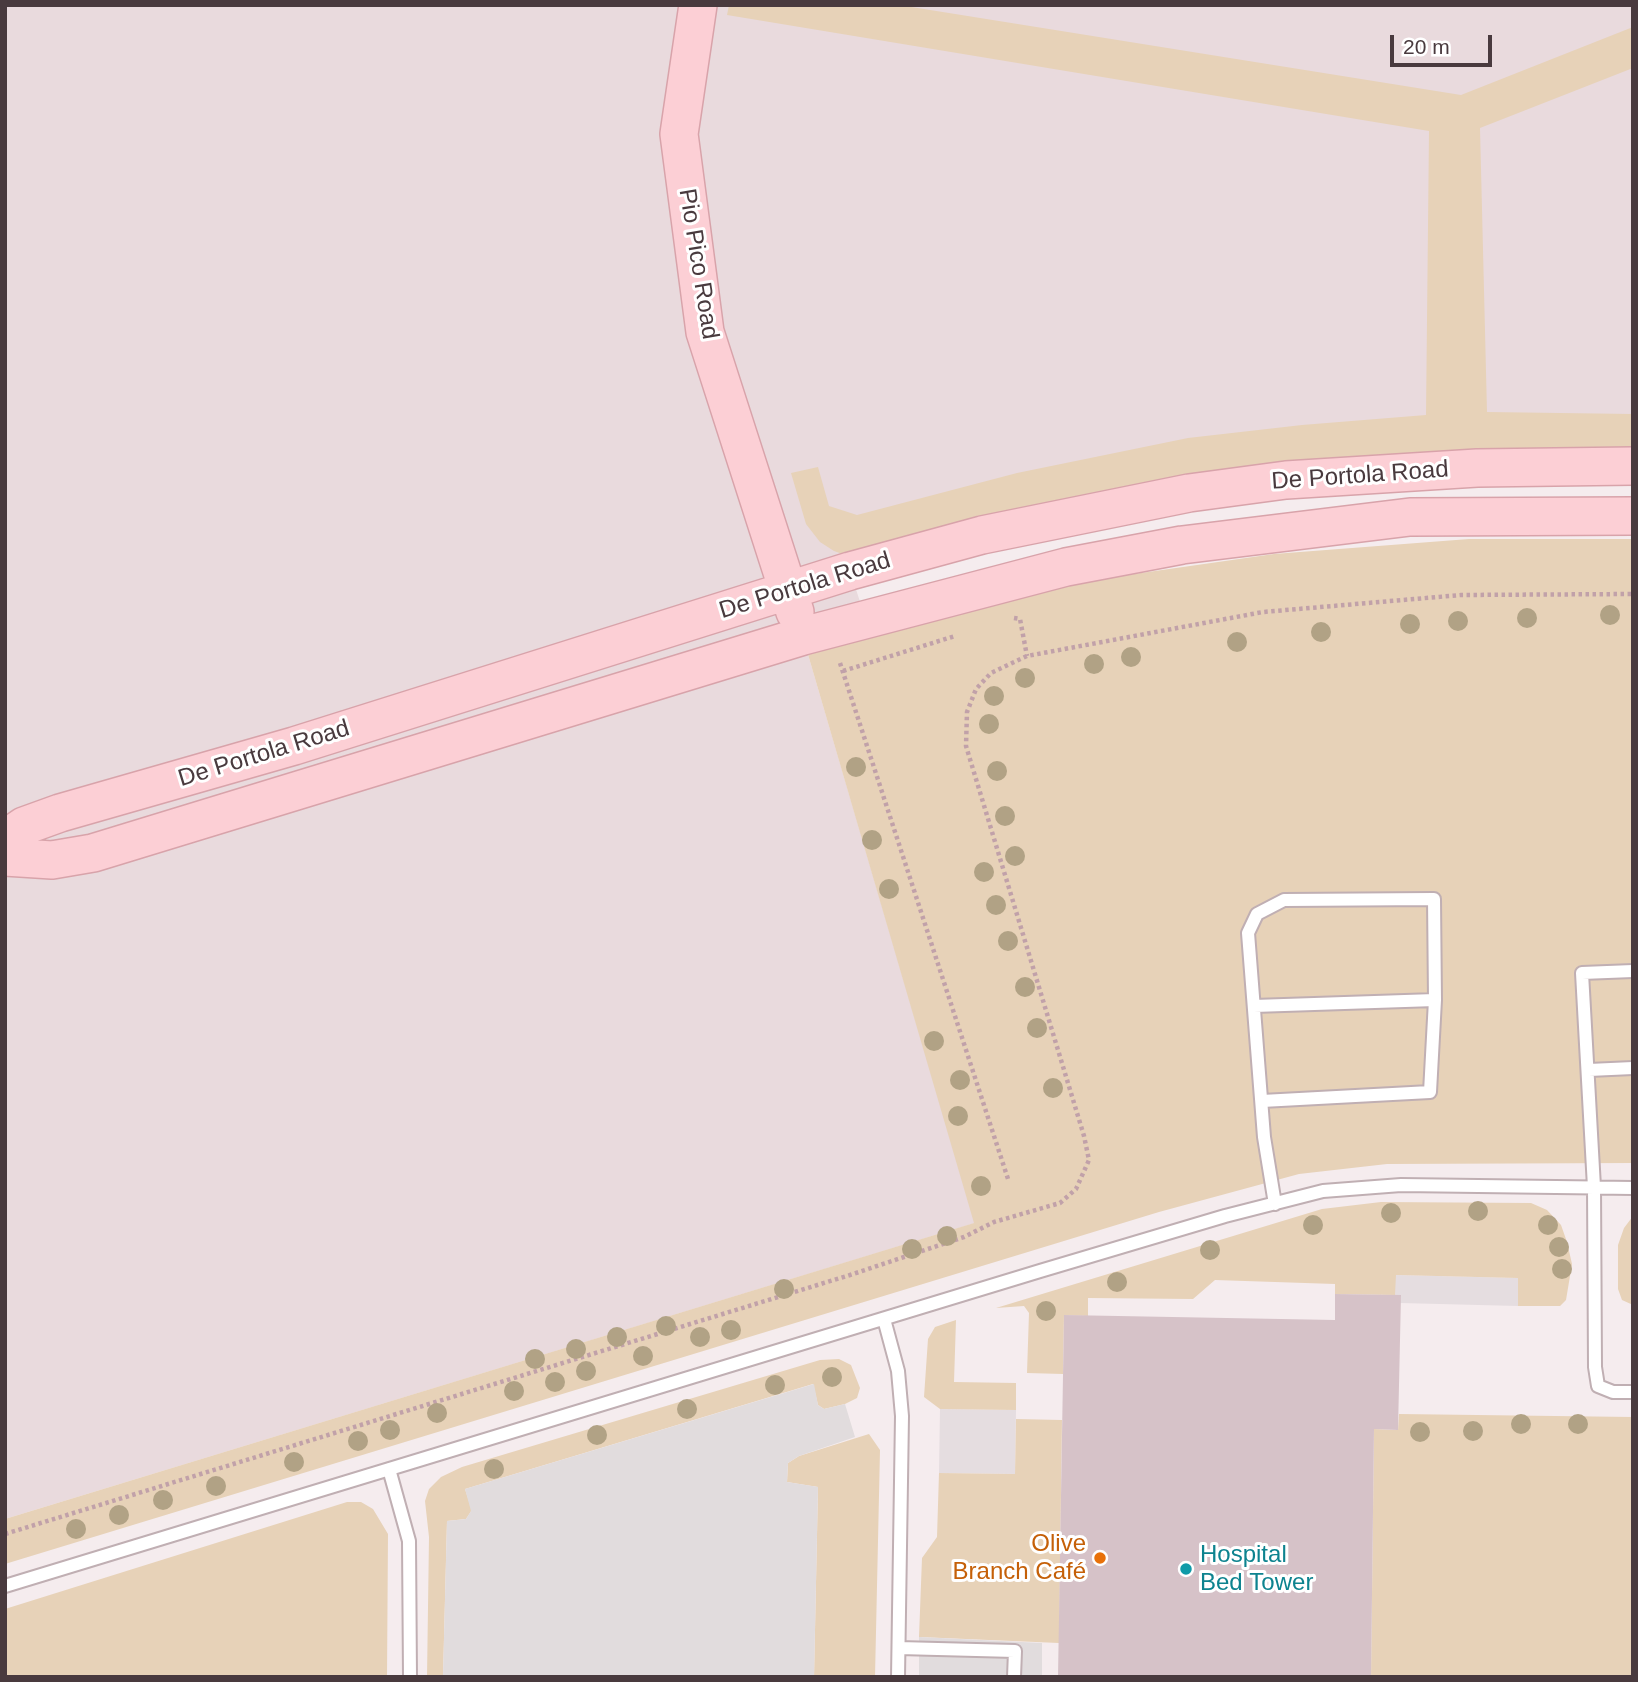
<!DOCTYPE html>
<html>
<head>
<meta charset="utf-8">
<style>
  body { margin:0 }
  #map { position:relative; width:1638px; height:1682px; overflow:hidden; background:#f5ecee; font-family:Helvetica,sans-serif }
  canvas { display:block }
  .frame { position:absolute; inset:0; border:7px solid #493a3e; pointer-events:none }
  .scale { position:absolute; left:1390px; top:35px; width:102px; height:32px; box-sizing:border-box; border:4px solid #493a3e; border-top:0; padding-left:9px; font-size:21px; line-height:24px; white-space:nowrap; color:#493a3e; -webkit-text-stroke:5px #fff; paint-order:stroke }
</style>
</head>
<body>
<div id="map">
<canvas width="1638" height="1682"></canvas>
<div class="frame"></div>
<div class="scale">20 m</div>
</div>
<script>
const c = document.querySelector('canvas').getContext('2d');
c.lineJoin = 'round';
function paint(path, color) { c.fillStyle = color; c.fill(path, 'evenodd'); }
const poly = rows => new Path2D(rows.map(r => 'M' + r).join(''));
function stroke(path, color, width, dash) { c.strokeStyle = color; c.lineWidth = width; c.lineCap = dash ? 'butt' : 'round'; c.setLineDash(dash || []); c.stroke(path); }
function drawText(font, color, halo, rows, align = 'center') {
  c.font = font + ' Helvetica,sans-serif'; c.lineWidth = 6; c.setLineDash([]); c.textBaseline = 'middle'; c.strokeStyle = halo; c.fillStyle = color; for (const [text, x, y, turn = 0] of rows) {
    c.save(); c.translate(x, y); c.rotate((+turn || 0) * Math.PI / 180); c.textAlign = isNaN(turn) ? turn : align; if (halo) c.strokeText(text, 0, 0); c.fillText(text, 0, 0); c.restore();
  }
}
const residential = poly([
  [5,5,1633,5,1633,449,845,555,870,633,807,651,975,1223,5,1519]
]);
const industrial = poly([
  [1395,1275,1518,1278,1518,1306,1400,1303,1401,1295,1395,1295],
  [940,1409,1016,1410,1015,1474,939,1473]
]);
const green = poly([
  [729,5,899,5,1461,95,1633,27,1633,68,1480,128,1487,412,1633,414,1633,449,845,555,834,551,820,542,806,524,791,473,818,467,829,506,857,515,1017,473,1188,438,1302,425,1426,415,1429,131,727,15],
  [1469,539,1633,539,1633,1163,1387,1164,1299,1174,1159,1212,5,1564,5,1519,974,1223,807,651,1043,587,1274,554],
  [1381,1202,1531,1203,1547,1210,1561,1225,1567,1242,1572,1264,1566,1300,1560,1306,1518,1306,1518,1278,1396,1275,1395,1295,1335,1294,1335,1284,1215,1280,1193,1299,1088,1298,1088,1316,1064,1315,1063,1374,1027,1373,1029,1313,1024,1306,996,1308,1322,1209],
  [1633,1216,1633,1305,1622,1300,1618,1289,1618,1245,1624,1228],
  [956,1320,954,1382,1016,1383,1016,1410,940,1409,924,1397,928,1339,935,1327],
  [839,1359,851,1365,860,1388,857,1398,845,1404,824,1409,818,1405,813,1384,465,1489,472,1510,466,1519,447,1521,443,1677,427,1677,429,1537,425,1501,429,1489,441,1477,462,1467,820,1360],
  [1399,1414,1633,1417,1633,1677,1371,1677,1374,1429,1398,1430],
  [1016,1419,1062,1420,1059,1643,919,1637,922,1558,937,1537,939,1473,1015,1474],
  [869,1434,880,1450,875,1677,814,1677,818,1487,787,1482,788,1463,799,1456],
  [347,1502,361,1502,373,1509,388,1534,387,1677,5,1677,5,1609]
]);
const parking = poly([
  [814,1384,818,1405,824,1409,845,1404,855,1437,799,1456,788,1463,787,1482,818,1487,814,1677,443,1677,447,1521,466,1519,471,1511,465,1489],
  [919,1637,1042,1643,1042,1677,919,1677]
]);
const building = poly([
  [1335,1294,1401,1295,1398,1430,1374,1429,1371,1677,1058,1677,1064,1315,1335,1320]
]);
const path = poly([
  [1014,618,1020,619,1027,656],
  [840,663,1009,1182],
  [843,671,955,636],
  [5,1534,850,1275,964,1237,994,1222,1060,1203,1076,1189,1089,1160,1084,1136,966,746,967,712,976,689,991,673,1027,656,1263,612,1461,595,1633,594]
]);
const lane = poly([
  [1633,971,1582,973,1594,1187,1595,1367,1598,1386,1613,1392,1633,1392],
  [1254,1006,1435,1000],
  [1589,1070,1633,1068],
  [1262,1101,1430,1092,1435,1000,1434,899,1284,900,1257,914,1248,933,1264,1137,1275,1204],
  [884,1319,898,1371,902,1416,898,1677],
  [389,1469,409,1541,410,1677],
  [5,1586,1040,1271,1225,1216,1323,1191,1401,1185,1633,1188],
  [899,1648,1015,1651,1014,1677]
]);
const secondary = poly([
  [698,5,679,134,705,332,795,612],
  [5,839,24,826,60,813,294,746,850,571,982,535,1189,493,1286,480,1477,468,1633,466],
  [5,857,52,860,93,853,803,636,1066,567,1182,545,1410,517,1633,516]
]);
const trees = [
  [1610,615],
  [1527,618],
  [1458,621],
  [1410,624],
  [1321,632],
  [1237,642],
  [1131,657],
  [1094,664],
  [1025,678],
  [994,696],
  [989,724],
  [856,767],
  [997,771],
  [1005,816],
  [872,840],
  [1015,856],
  [984,872],
  [889,889],
  [996,905],
  [1008,941],
  [1025,987],
  [1037,1028],
  [934,1041],
  [960,1080],
  [1053,1088],
  [958,1116],
  [981,1186],
  [1478,1211],
  [1391,1213],
  [1313,1225],
  [1548,1225],
  [947,1236],
  [1559,1247],
  [912,1249],
  [1210,1250],
  [1562,1269],
  [1117,1282],
  [784,1289],
  [1046,1311],
  [666,1326],
  [731,1330],
  [617,1337],
  [700,1337],
  [576,1349],
  [643,1356],
  [535,1359],
  [586,1371],
  [832,1377],
  [555,1382],
  [775,1385],
  [514,1391],
  [687,1409],
  [437,1413],
  [1521,1424],
  [1578,1424],
  [390,1430],
  [1473,1431],
  [1420,1432],
  [597,1435],
  [358,1441],
  [294,1462],
  [494,1469],
  [216,1486],
  [163,1500],
  [119,1515],
  [76,1529]
];
const markers = [
  [1100,1558,7,"#e8710a"],
  [1186,1569,7,"#0f9aa8"]
];
const streetNames = [
  ["Pio Pico Road",698,264,81],
  ["De Portola Road",1360,476,-4],
  ["De Portola Road",805,586,-17],
  ["De Portola Road",264,754,-17]
];
const foodNames = [
  ["Olive",1086,1544],
  ["Branch Café",1086,1572]
];
const cultureNames = [
  ["Hospital",1200,1555],
  ["Bed Tower",1200,1583]
];
paint(residential, '#e9dadd');
paint(industrial, '#e5dde0');
paint(green, '#e7d2b8');
paint(parking, '#e1dcdd');
paint(building, '#d6c2c8');
stroke(lane, '#c0afb3', 16);
stroke(secondary, '#d8a3aa', 40);
stroke(path, '#c1a1a9', 4.5, [3.5, 3.5]);
stroke(lane, '#fff', 12);
stroke(secondary, '#fccfd5', 37);
c.fillStyle = '#b1a285';
for (const [x, y] of trees) { c.beginPath(); c.arc(x, y, 10, 0, 2 * Math.PI); c.fill(); }
for (const [x, y, r, color] of markers) { const dot = new Path2D(); dot.arc(x, y, r, 0, 2 * Math.PI); c.fillStyle = color; c.fill(dot); stroke(dot, '#fff', 2.5); }
drawText('24px', '#493a3e', '#fff', streetNames);
drawText('24px', '#c56008', '#fff', foodNames, 'right');
drawText('24px', '#0d838f', '#fff', cultureNames, 'left');
</script>
</body>
</html>
